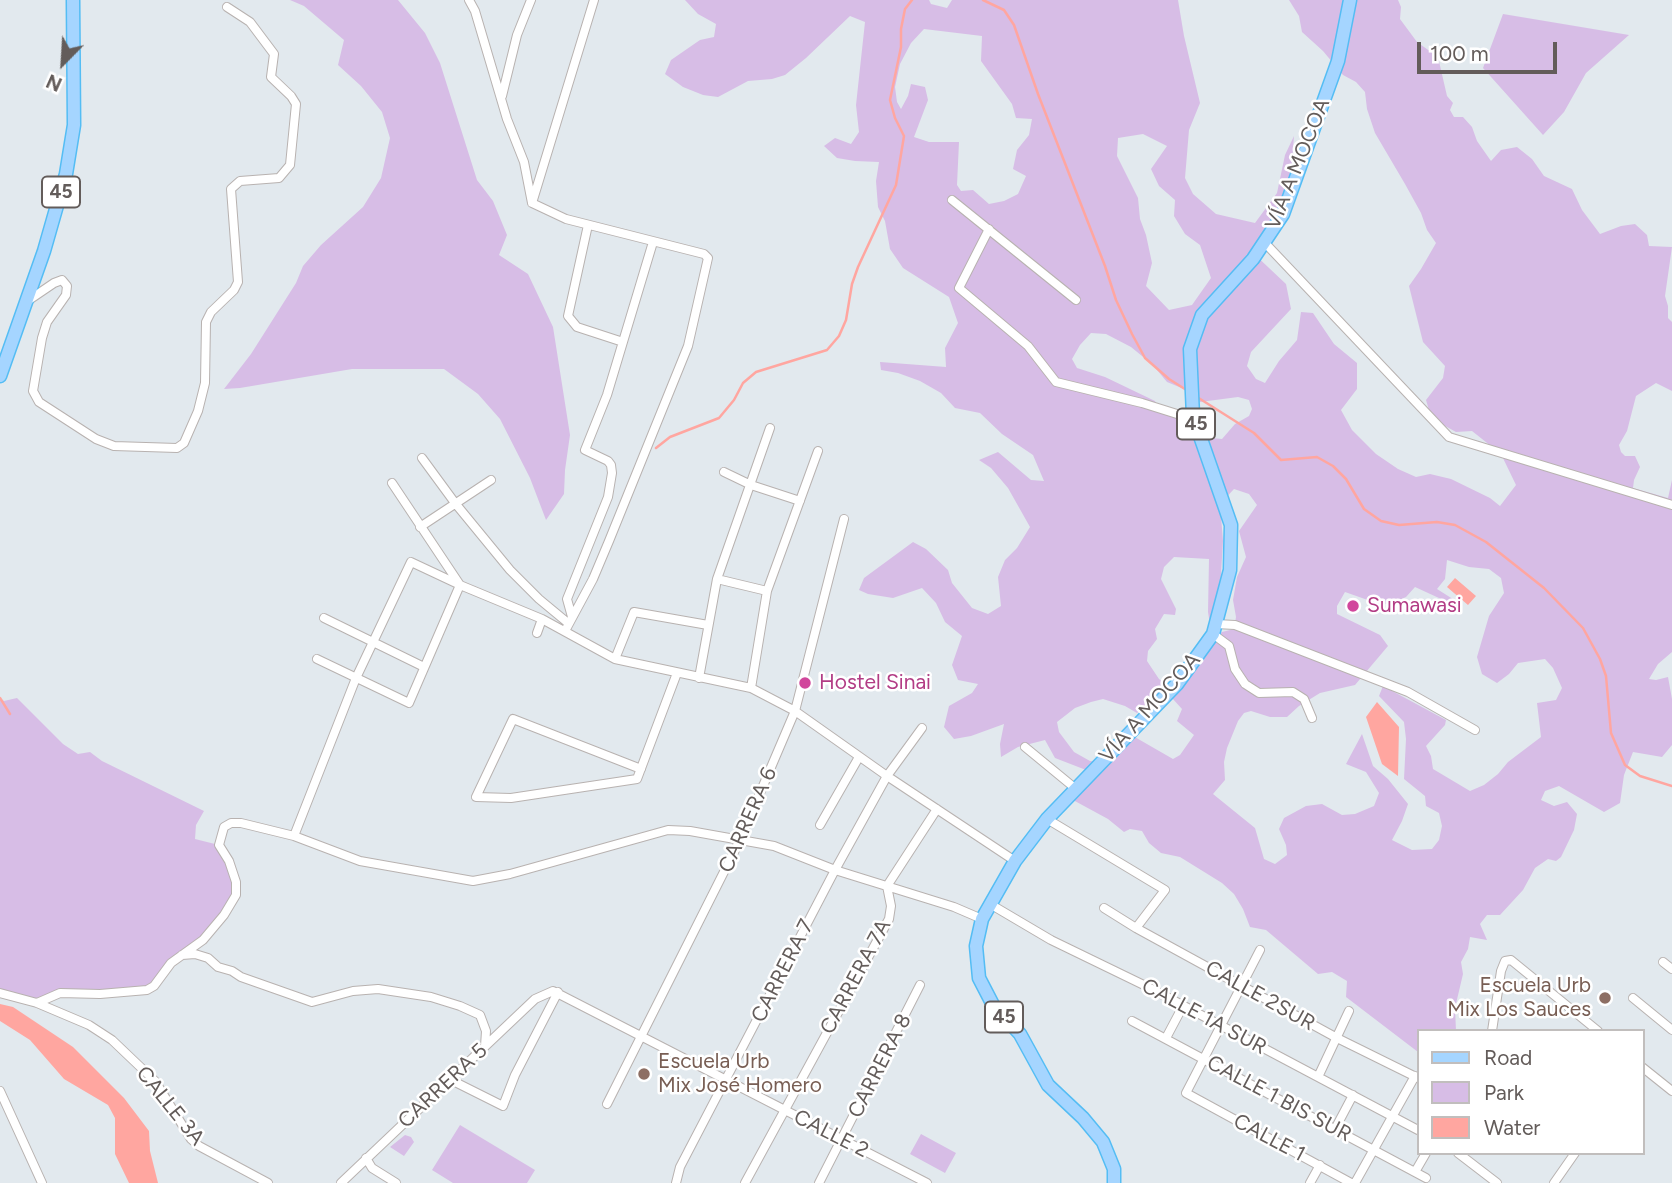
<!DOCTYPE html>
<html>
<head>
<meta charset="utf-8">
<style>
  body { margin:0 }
  #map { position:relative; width:1672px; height:1183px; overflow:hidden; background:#e2e9ee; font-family:Figtree,sans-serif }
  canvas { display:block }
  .legend { position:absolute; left:1417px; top:1029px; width:228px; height:126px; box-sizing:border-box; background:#fff; border:2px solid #c1bebd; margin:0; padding:9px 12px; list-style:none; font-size:21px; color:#635c5a }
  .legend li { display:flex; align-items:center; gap:14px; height:35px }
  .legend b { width:35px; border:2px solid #c1bebd }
  .north { position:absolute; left:28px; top:28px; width:70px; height:70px; -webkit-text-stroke:5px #fff; paint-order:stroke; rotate:204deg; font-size:19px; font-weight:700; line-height:28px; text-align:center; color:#635c5a }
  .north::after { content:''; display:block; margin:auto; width:24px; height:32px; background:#635c5a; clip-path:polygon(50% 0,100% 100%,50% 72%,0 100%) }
  .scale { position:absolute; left:1417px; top:42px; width:140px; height:32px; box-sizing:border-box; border:4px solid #635c5a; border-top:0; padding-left:9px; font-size:21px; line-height:24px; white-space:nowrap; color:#635c5a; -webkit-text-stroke:5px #fff; paint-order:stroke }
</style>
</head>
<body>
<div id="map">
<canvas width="1672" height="1183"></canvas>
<ul class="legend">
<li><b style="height:9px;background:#a5d5ff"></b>Road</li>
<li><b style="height:19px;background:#d7bde6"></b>Park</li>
<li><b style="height:19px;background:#ffa6a0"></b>Water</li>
</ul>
<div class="north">N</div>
<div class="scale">100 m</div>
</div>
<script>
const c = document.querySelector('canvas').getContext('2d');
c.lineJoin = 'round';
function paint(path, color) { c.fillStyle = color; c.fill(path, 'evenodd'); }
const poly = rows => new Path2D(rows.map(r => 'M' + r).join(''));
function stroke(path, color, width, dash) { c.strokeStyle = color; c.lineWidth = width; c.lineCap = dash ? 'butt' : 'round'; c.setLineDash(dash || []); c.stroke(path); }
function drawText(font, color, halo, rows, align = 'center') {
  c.font = font + ' Figtree,sans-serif'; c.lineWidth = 5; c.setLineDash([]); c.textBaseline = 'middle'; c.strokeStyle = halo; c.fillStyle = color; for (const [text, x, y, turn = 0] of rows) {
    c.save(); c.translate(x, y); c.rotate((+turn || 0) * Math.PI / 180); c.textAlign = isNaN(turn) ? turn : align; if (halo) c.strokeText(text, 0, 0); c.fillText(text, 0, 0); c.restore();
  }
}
const green = poly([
  [290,0,398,0,425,33,440,63,477,180,493,201,507,235,499,255,528,274,553,327,570,435,565,470,564,494,546,520,530,478,500,419,478,394,444,369,352,369,240,388,224,389,251,354,296,283,303,266,321,245,363,207,381,178,390,138,382,112,361,86,338,65,344,40,304,6],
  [685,0,929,0,931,4,947,8,952,0,1178,0,1184,36,1200,103,1189,130,1185,178,1193,194,1216,214,1255,223,1277,193,1285,155,1294,136,1291,174,1271,226,1251,251,1286,284,1291,309,1251,352,1247,366,1256,379,1265,383,1279,361,1297,340,1301,312,1313,313,1334,344,1357,363,1357,389,1341,410,1352,430,1376,454,1398,469,1416,477,1430,474,1451,479,1490,498,1500,506,1516,485,1501,454,1472,431,1456,432,1438,422,1429,410,1426,400,1443,378,1445,366,1423,342,1409,286,1421,269,1436,243,1427,230,1421,213,1405,184,1375,133,1367,109,1365,92,1356,82,1343,75,1323,51,1302,32,1299,16,1289,0,1398,0,1401,7,1400,19,1417,42,1438,57,1447,96,1453,103,1450,110,1454,117,1463,117,1472,127,1477,141,1491,161,1501,150,1517,147,1532,159,1544,176,1572,189,1582,210,1600,234,1621,226,1635,224,1647,235,1649,246,1672,247,1665,296,1668,306,1668,318,1672,322,1672,391,1656,383,1636,396,1627,431,1619,445,1621,452,1625,456,1635,456,1640,467,1634,480,1633,488,1668,498,1672,480,1672,652,1658,664,1649,679,1656,680,1668,677,1672,699,1672,745,1662,757,1633,752,1624,775,1620,803,1604,812,1559,786,1545,791,1541,800,1554,806,1567,802,1577,814,1574,830,1561,857,1556,861,1548,859,1535,868,1523,890,1500,915,1487,915,1480,924,1487,940,1470,937,1468,949,1461,962,1463,974,1455,1008,1456,1031,1418,1031,1418,1052,1346,997,1347,981,1332,972,1318,974,1266,930,1250,927,1243,909,1234,894,1222,883,1180,857,1161,853,1149,843,1142,831,1130,829,1124,832,1108,819,1073,800,1080,788,1099,775,1055,758,1045,740,1018,747,1001,757,1000,744,1004,724,971,736,954,739,944,727,949,706,972,693,978,684,958,680,952,665,962,636,945,622,936,603,922,588,893,598,868,594,859,590,864,578,913,542,926,549,948,570,952,583,972,608,988,614,1001,606,998,577,1005,560,1017,548,1030,527,1008,488,991,468,979,460,998,452,1031,480,1044,481,1033,455,1002,434,980,413,955,408,941,393,920,381,898,373,881,370,880,362,946,367,945,348,958,323,949,297,903,268,890,249,885,221,878,207,876,181,879,162,855,161,837,158,824,146,835,138,851,144,859,132,856,105,865,22,850,16,806,58,785,75,772,79,748,81,718,97,703,95,683,87,665,74,671,60,700,40,714,37,716,24,698,14],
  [924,29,982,36,981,61,1012,104,1016,118,1032,119,1029,135,1017,150,1013,169,1026,176,1018,194,1004,201,989,204,973,190,961,191,957,185,959,142,929,142,914,137,928,100,925,87,911,84,908,96,901,109,897,102,895,87,900,64,911,43],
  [1143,134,1167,146,1151,169,1159,186,1175,200,1174,216,1185,234,1200,245,1211,278,1192,305,1169,310,1146,286,1152,263,1146,235,1140,219,1138,198,1117,156,1118,138],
  [1091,333,1106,334,1131,347,1153,365,1167,382,1184,389,1200,402,1238,397,1249,400,1252,409,1249,416,1235,424,1222,439,1212,438,1203,429,1188,419,1170,416,1160,410,1155,401,1105,377,1077,368,1072,359,1080,345],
  [1234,489,1249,494,1257,505,1239,531,1246,557,1237,577,1233,600,1236,617,1234,629,1222,632,1207,644,1203,661,1176,692,1159,679,1147,661,1148,651,1157,639,1155,629,1164,614,1175,615,1176,609,1161,579,1164,567,1174,557,1209,559,1208,612,1210,624,1220,590,1223,541,1220,504],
  [1447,560,1469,567,1489,569,1501,578,1504,593,1489,616,1477,657,1482,674,1497,683,1509,674,1518,663,1545,659,1553,668,1562,688,1556,700,1537,703,1541,737,1508,762,1498,774,1484,785,1470,791,1433,769,1431,756,1426,746,1445,725,1446,720,1383,686,1379,696,1404,722,1406,739,1404,779,1425,796,1426,806,1439,813,1442,826,1439,840,1432,849,1412,850,1392,840,1402,821,1408,804,1388,779,1373,766,1362,734,1346,764,1366,772,1379,793,1374,806,1355,814,1342,815,1322,804,1306,806,1284,818,1279,829,1286,845,1287,855,1275,864,1264,859,1255,828,1213,794,1225,780,1224,762,1227,748,1238,721,1244,713,1251,711,1270,717,1287,717,1299,706,1320,693,1355,685,1388,646,1380,635,1337,614,1337,606,1345,592,1379,604,1390,604,1406,597,1415,587,1452,604,1456,601,1437,589,1445,579],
  [1158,693,1172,698,1182,709,1177,721,1194,735,1180,755,1173,759,1133,736,1107,763,1090,761,1074,752,1059,732,1057,722,1075,708,1091,702,1103,699,1125,706,1137,713,1148,705],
  [1503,14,1629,35,1586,73,1564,112,1543,135,1483,68],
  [0,698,4,701,17,698,63,744,78,754,90,752,102,761,204,811,196,825,195,839,219,845,229,861,236,895,214,929,180,955,147,990,60,993,37,1003,0,993],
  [460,1125,535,1170,527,1183,453,1183,432,1170],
  [921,1134,956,1153,945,1173,910,1154],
  [405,1135,411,1137,414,1142,404,1156,390,1147]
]);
const water = poly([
  [1455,578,1476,596,1468,605,1447,587],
  [1377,702,1399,727,1398,776,1382,764,1366,717],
  [0,1004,13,1007,73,1047,124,1098,149,1131,150,1151,158,1183,129,1183,115,1154,115,1118,108,1105,64,1079,30,1040,0,1021]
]);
const stream = poly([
  [983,0,1004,10,1014,25,1038,94,1105,266,1116,300,1132,334,1145,358,1169,379,1188,391],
  [1197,397,1254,433,1281,460,1317,457,1333,466,1346,479,1364,509,1381,521,1399,525,1437,522,1455,525,1486,542,1544,588,1583,628,1600,659,1606,676,1611,733,1625,765,1640,776,1672,786],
  [656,448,670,437,719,418,734,400,743,383,756,372,827,350,839,336,846,320,852,284,858,267,896,185,904,136,895,118,890,100,901,47,901,29,905,9,912,0],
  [0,698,10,714]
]);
const street = poly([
  [469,0,475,11,507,119,524,162,532,203,566,219,704,254,708,258,688,346,609,541,593,579,565,631],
  [502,96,517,35,531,0],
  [952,200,1076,300],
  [532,203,594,0],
  [588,225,568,316,577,327,623,342],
  [989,229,959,288,1028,346,1056,382,1142,403,1177,414,1193,416],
  [1265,243,1449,437,1672,505],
  [26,302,54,283,62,280,67,286,66,295,47,322,42,338,33,391,39,402,96,439,114,446,177,448,184,443,198,411,205,383,206,322,211,312,234,290,238,282,231,189,240,181,279,178,290,165,296,104,291,96,271,77,274,54,250,22,227,7],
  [422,458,455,503,510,570,539,599,568,623],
  [724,472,751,485,800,501],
  [420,527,491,480],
  [717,579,767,591],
  [572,617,567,599,608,497,612,473,611,465,608,461,585,450,607,395,653,242],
  [324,618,424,667],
  [1216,624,1235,625,1408,692,1475,730],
  [537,633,542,619],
  [1213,634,1229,646,1235,669,1245,684,1259,693,1293,692,1304,699,1312,718],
  [317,659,409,703,460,585,392,483],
  [615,659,634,612,708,625],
  [699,678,717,579,770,428],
  [751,688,767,591,818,451],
  [1025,747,1076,789],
  [641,769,513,719,476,797,511,798,637,779,677,673],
  [1047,819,1165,890,1136,928],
  [820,825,859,757],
  [294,836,356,678,411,562,460,585,542,619,615,659,751,688,795,711,887,776,1015,861],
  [990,904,1051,940,1152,989,1418,1130],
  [1104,908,1136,928,1337,1038,1418,1078],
  [1260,950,1186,1093,1351,1183],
  [182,955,195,954,208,958,218,967,232,971,241,977,312,1002,353,991,378,989,431,997,460,1006,480,1015,486,1031,485,1046],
  [1663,962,1672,969],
  [0,993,37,1003,89,1025,112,1040,155,1081,191,1139,199,1146,268,1183],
  [1633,998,1672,1030],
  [37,1003,60,993,100,994,147,990,154,986,171,963,203,940,224,915,236,895,236,882,229,861,219,845,224,827,231,823,241,823,294,836,360,861,473,881,510,874,668,830,690,831,774,846,835,870,954,907,982,919],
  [1132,1021,1426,1178],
  [1492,1031,1501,971,1505,961,1511,960,1598,1031],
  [1166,1038,1183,1006],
  [1642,1067,1672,1091],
  [1318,1077,1349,1011],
  [449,1079,503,1106,515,1075,558,992],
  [0,1091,42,1183],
  [607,1104,740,840,795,711,844,519],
  [1335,1129,1353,1095],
  [1458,1153,1497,1183],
  [366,1158,372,1168,396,1183],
  [1415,1172,1426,1153],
  [341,1183,535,999,553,991,927,1183],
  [676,1183,680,1167,835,870,887,776,922,728],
  [745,1183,889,919,891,906,887,886,937,809],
  [819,1183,920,985],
  [1310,1183,1320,1165],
  [1355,1183,1415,1076],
  [1554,1183,1575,1153]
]);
const primary = poly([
  [0,376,44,251,66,174,74,125,73,0],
  [1114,1183,1114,1169,1103,1142,1083,1118,1048,1085,1020,1034,993,1005,979,978,976,946,982,919,1015,861,1047,819,1177,684,1213,634,1230,570,1231,525,1193,416,1190,349,1202,315,1253,259,1283,214,1338,61,1350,0]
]);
const markers = [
  [1353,606,7,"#d1479c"],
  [805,683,7,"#d1479c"],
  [1605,998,7,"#8d6e63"],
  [644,1074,7,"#8d6e63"]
];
const shields = [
  [61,192,38],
  [1196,424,38],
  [1004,1017,38]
];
const shieldNames = [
  ["45",61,192],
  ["45",1196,424],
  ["45",1004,1017]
];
const streetNames = [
  ["VÍA A MOCOA",1298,164,-68],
  ["VÍA A MOCOA",1150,708,-48],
  ["CARRERA 6",748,820,-66],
  ["CARRERA 7",783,971,-63],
  ["CARRERA 7A",856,977,-62],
  ["CALLE 2SUR",1260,996,29],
  ["CALLE 1A SUR",1204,1017,28],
  ["CARRERA 8",880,1066,-63],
  ["CARRERA 5",443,1086,-43],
  ["CALLE 1 BIS SUR",1279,1099,28],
  ["CALLE 3A",170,1106,51],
  ["CALLE 2",831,1134,27],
  ["CALLE 1",1269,1138,28]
];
const hotelNames = [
  ["Sumawasi",1367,606],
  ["Hostel Sinai",819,683]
];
const educationNames = [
  ["Escuela Urb",1591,986],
  ["Mix Los Sauces",1591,1010],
  ["Escuela Urb",658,1062,"left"],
  ["Mix José Homero",658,1086,"left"]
];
paint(green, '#d7bde6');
paint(water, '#ffa6a0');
stroke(stream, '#ffa6a0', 2.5);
stroke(street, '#b8b2b0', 10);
stroke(primary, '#54bdf4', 15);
stroke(street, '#fff', 8);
stroke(primary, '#a5d5ff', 12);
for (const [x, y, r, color] of markers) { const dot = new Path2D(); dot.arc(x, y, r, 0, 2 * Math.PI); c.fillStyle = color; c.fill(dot); stroke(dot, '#fff', 2.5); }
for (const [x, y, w] of shields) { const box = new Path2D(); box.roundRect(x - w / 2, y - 15.5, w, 31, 5); c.fillStyle = '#fff'; c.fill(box); stroke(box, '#635c5a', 2); }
drawText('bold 19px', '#635c5a', null, shieldNames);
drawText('21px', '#635c5a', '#fff', streetNames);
drawText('21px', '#b23c85', '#fff', hotelNames, 'left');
drawText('21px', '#785e54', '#fff', educationNames, 'right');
</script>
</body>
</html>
